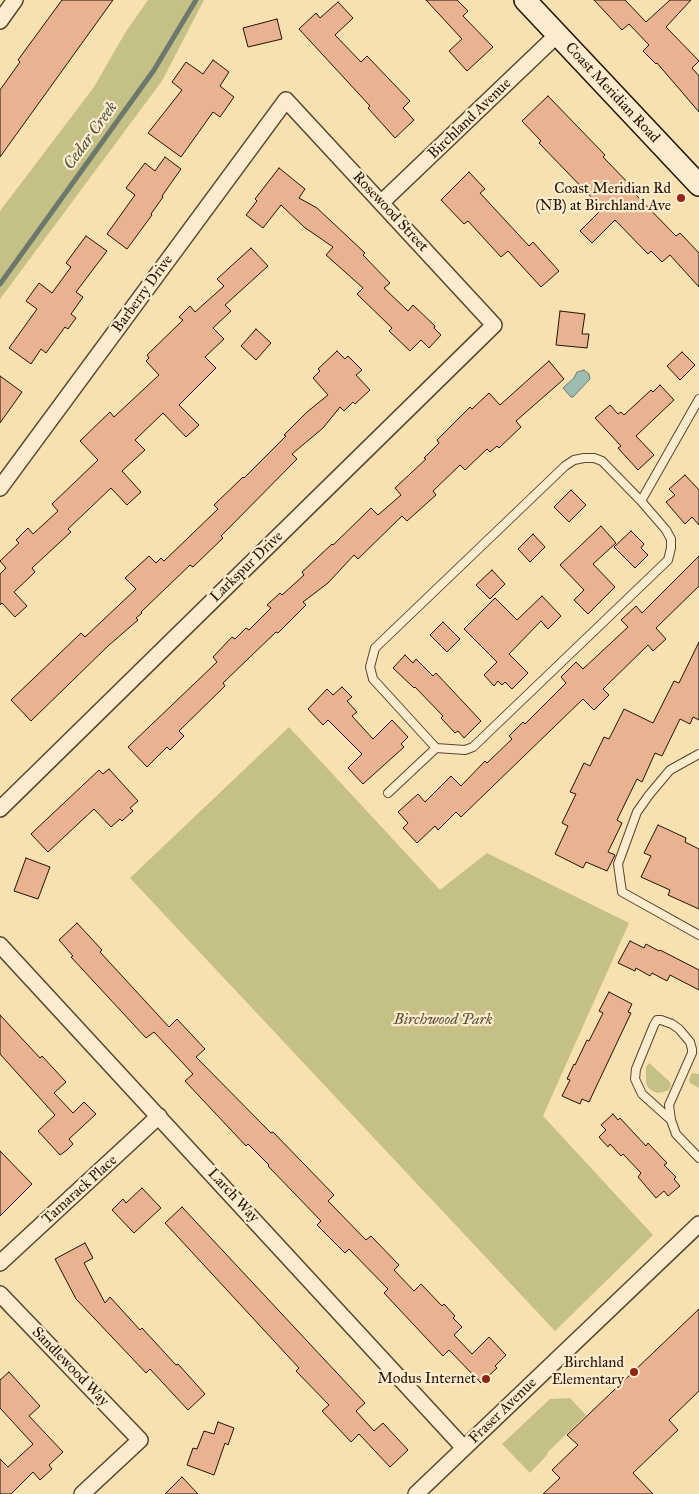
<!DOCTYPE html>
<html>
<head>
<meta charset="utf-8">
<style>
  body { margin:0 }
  canvas { display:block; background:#f7e1b1 }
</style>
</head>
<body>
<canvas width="699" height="1494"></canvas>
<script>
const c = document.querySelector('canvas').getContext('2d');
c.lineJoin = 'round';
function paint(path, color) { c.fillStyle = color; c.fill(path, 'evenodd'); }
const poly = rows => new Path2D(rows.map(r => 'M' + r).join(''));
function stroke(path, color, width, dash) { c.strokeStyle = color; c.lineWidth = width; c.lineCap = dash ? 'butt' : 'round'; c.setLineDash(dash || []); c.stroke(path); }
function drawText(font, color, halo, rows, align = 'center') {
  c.font = font + ' "IM FELL Great Primer",serif'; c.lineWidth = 4.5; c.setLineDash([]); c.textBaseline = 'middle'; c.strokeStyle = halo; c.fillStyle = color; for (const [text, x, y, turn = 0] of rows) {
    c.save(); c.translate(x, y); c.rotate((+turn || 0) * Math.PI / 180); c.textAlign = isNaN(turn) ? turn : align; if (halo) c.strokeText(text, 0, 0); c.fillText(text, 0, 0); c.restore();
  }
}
const green = poly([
  [148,0,204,0,162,81,0,299,0,211,94,87,125,33],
  [289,727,440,890,487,853,629,923,543,1116,653,1235,555,1331,130,878],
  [649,1063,669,1081,671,1085,669,1090,663,1092,657,1093,651,1090,647,1086,646,1082,646,1067],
  [692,1073,699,1074,699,1088,690,1083,689,1080],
  [570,1398,586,1415,548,1452,547,1455,530,1473,502,1444,550,1399]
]);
const water = poly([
  [584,370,589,374,590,379,573,397,571,397,563,388,574,378,577,372,584,370]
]);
const stream = poly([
  [0,284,154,70,196,0]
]);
const building = poly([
  [62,0,113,0,0,157,0,90,20,62,18,60,62,0],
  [426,0,457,0,468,11,463,16,493,47,467,71,449,51,462,39,426,0],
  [594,0,625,0,646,22,670,0,691,0,666,27,699,61,692,68,699,76,699,112,657,63,656,64,643,51,649,45,629,24,622,30,594,0],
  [338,2,353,18,335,35,361,62,367,56,410,101,403,108,414,120,395,138,368,108,370,106,299,29,316,13,320,18,338,2],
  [277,19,282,39,248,47,243,28,277,19],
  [213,60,229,72,220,86,234,97,220,117,213,112,181,157,148,133,182,90,172,82,186,62,203,74,213,60],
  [548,96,605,155,603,157,636,191,634,193,676,236,680,233,699,253,699,287,670,255,662,262,651,251,648,254,615,220,592,243,580,231,600,211,592,202,594,200,539,143,541,141,522,121,548,96],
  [165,157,181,169,162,196,163,197,151,214,152,215,127,249,107,234,135,195,126,188,145,163,155,171,165,157],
  [279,168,305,189,299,198,317,208,365,253,363,255,390,283,384,288,408,311,413,305,435,326,434,328,441,335,429,348,421,340,410,351,389,331,392,328,357,294,363,288,326,255,333,247,304,227,281,205,263,228,246,215,257,201,255,199,279,168],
  [469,172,485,189,480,193,529,246,533,242,559,271,541,287,508,251,501,257,468,221,464,224,441,200,469,172],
  [86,236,107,251,76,292,83,297,71,314,76,318,68,329,65,327,46,353,41,349,31,364,9,348,37,309,26,301,39,283,52,293,71,267,66,263,86,236],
  [251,248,268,266,225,305,231,311,213,328,224,339,205,357,216,368,179,405,199,425,186,437,163,413,135,440,145,450,122,471,141,492,127,505,111,488,68,529,71,532,32,568,35,572,14,592,27,606,15,617,2,603,0,605,0,574,6,568,0,561,19,543,16,540,28,528,33,534,58,511,52,504,98,460,80,441,110,412,114,417,159,375,146,361,149,358,147,355,183,320,179,317,190,306,195,312,224,286,217,279,251,248],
  [560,311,585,314,582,334,589,334,587,348,556,345,560,311],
  [256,329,271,343,256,360,241,346,256,329],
  [337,351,345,359,348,356,362,370,356,375,370,390,355,404,353,402,344,411,340,407,323,428,292,454,297,459,221,536,223,538,193,567,190,565,141,612,142,613,136,618,138,620,108,646,31,721,11,700,81,633,85,637,136,589,125,578,149,556,156,563,161,558,164,561,218,509,214,505,243,477,244,478,286,436,284,435,307,412,328,395,313,378,320,371,318,369,337,351],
  [682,352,695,365,680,380,667,366,682,352],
  [549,361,564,379,516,421,521,427,499,448,497,446,490,452,487,449,465,470,460,465,433,491,436,495,407,521,402,516,358,559,354,555,328,583,303,602,306,605,278,633,276,632,223,683,225,686,179,731,184,736,170,750,167,747,147,767,128,747,217,662,213,657,232,637,235,639,246,628,249,630,271,608,267,605,280,593,282,595,304,575,302,572,332,544,333,545,371,508,378,515,401,495,395,488,426,459,424,458,439,443,437,440,470,407,472,409,489,393,500,405,549,361],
  [0,376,22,392,0,423,0,376],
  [660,385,674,400,636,436,654,455,638,470,618,448,621,446,595,418,610,405,618,414,621,412,624,415,651,390,653,392,660,385],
  [685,475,699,490,699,525,692,517,685,524,666,502,675,495,669,489,685,475],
  [571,490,586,505,569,522,554,507,571,490],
  [601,526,616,543,593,564,615,587,588,614,574,600,584,590,560,565,601,526],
  [631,531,644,544,641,548,648,555,635,568,614,547,631,531],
  [533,534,545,547,530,562,518,549,533,534],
  [699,556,699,586,656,628,666,639,653,651,648,645,603,689,609,695,594,710,583,699,461,817,456,812,438,830,435,826,417,843,403,828,408,823,398,812,418,794,425,802,451,776,461,786,485,761,487,763,512,739,509,736,523,722,525,724,566,683,561,677,576,662,583,669,628,627,621,620,636,606,642,613,699,556],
  [492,570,505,584,490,599,476,585,492,570],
  [542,596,561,616,548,629,541,621,509,654,528,673,512,689,505,682,502,685,498,681,494,686,484,675,497,662,464,629,495,598,517,620,542,596],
  [443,622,460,639,447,652,430,635,443,622],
  [699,642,699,720,693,717,690,724,680,719,662,756,655,753,642,782,637,779,617,820,622,823,608,852,615,855,607,871,586,862,583,868,555,854,568,826,562,823,576,794,570,792,584,763,590,766,604,737,609,739,624,709,653,723,674,681,679,683,699,642],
  [405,655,413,663,416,659,433,676,436,673,481,721,464,738,458,731,455,733,441,718,443,716,415,687,414,688,393,668,405,655],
  [342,687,352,697,347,701,357,712,352,716,373,739,392,720,408,737,401,744,404,747,363,784,348,768,362,754,328,720,323,725,308,709,327,689,333,695,342,687],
  [109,769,138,801,130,808,133,811,122,821,120,819,111,827,94,809,48,852,31,834,99,770,103,774,109,769],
  [658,825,686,838,685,842,699,849,699,909,668,895,670,890,641,877,651,856,644,853,658,825],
  [26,858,50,867,38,899,14,891,26,858],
  [77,923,102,950,100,952,169,1027,177,1019,205,1049,196,1057,271,1133,273,1132,334,1195,328,1201,366,1240,371,1236,399,1265,394,1270,414,1291,421,1284,442,1306,444,1304,455,1316,453,1318,462,1327,454,1335,472,1354,489,1337,506,1355,495,1366,497,1368,481,1383,449,1350,443,1356,384,1293,388,1289,349,1249,345,1253,317,1225,321,1221,268,1166,269,1165,248,1144,246,1146,185,1081,193,1074,154,1032,146,1038,71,957,73,956,59,940,77,923],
  [630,941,644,948,646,944,659,951,660,950,699,970,699,990,670,975,667,981,652,973,650,976,636,968,635,971,618,963,630,941],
  [609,992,632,1004,628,1012,631,1013,589,1102,582,1099,580,1104,562,1096,570,1080,567,1079,574,1064,575,1065,587,1040,589,1041,603,1013,599,1011,609,992],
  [0,1015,40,1058,42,1056,66,1082,54,1093,73,1113,84,1102,96,1114,69,1139,73,1144,67,1150,60,1155,38,1131,55,1115,0,1054,0,1015],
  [613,1114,618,1120,620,1118,646,1146,648,1143,667,1163,664,1165,676,1177,674,1179,680,1186,668,1196,664,1191,656,1198,638,1177,641,1173,623,1154,621,1156,610,1144,608,1147,599,1137,606,1130,601,1125,613,1114],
  [0,1151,32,1184,0,1216,0,1151],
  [142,1188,161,1208,134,1233,112,1210,123,1199,126,1203,142,1188],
  [182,1207,365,1403,356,1411,374,1431,383,1423,408,1450,390,1467,359,1434,351,1442,322,1411,329,1405,296,1371,299,1368,165,1223,182,1207],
  [85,1243,93,1258,84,1263,105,1303,110,1297,140,1330,142,1328,176,1365,178,1364,205,1394,188,1410,150,1369,146,1373,76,1299,55,1259,85,1243],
  [699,1309,699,1391,669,1420,678,1430,633,1473,653,1494,543,1494,560,1478,552,1470,578,1445,567,1435,699,1309],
  [9,1372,40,1406,29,1416,63,1452,49,1465,52,1469,40,1480,33,1472,11,1494,0,1494,0,1459,8,1467,33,1444,0,1408,0,1380,9,1372],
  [218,1422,234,1428,228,1445,225,1443,214,1475,187,1465,193,1448,197,1449,204,1431,214,1434,218,1422],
  [182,1477,198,1494,165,1494,182,1477]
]);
const lane = poly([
  [641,501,699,399],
  [699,754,670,770,649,795,637,812,618,864,622,892,699,935],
  [388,793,436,748,465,750,473,747,668,560,671,548,671,539,666,530,641,501,602,461,594,458,584,458,574,460,565,466,375,648,370,667,373,679,436,748],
  [671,1120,642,1094,635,1079,636,1069,654,1025,657,1020,661,1020,672,1024,679,1029,690,1042,692,1049,692,1053,669,1105,671,1120,676,1134,699,1158]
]);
const street = poly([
  [0,21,15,0],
  [382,202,557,35],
  [0,488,286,100,494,325,0,809],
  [0,945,464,1448],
  [0,1263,159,1116],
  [0,1294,140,1440,82,1494],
  [416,1494,699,1224]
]);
const secondary = poly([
  [525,0,699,185]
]);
const markers = [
  [681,198,5,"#8f2418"],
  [634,1372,5,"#8f2418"],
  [486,1379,5,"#8f2418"]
];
const streetNames = [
  ["Coast Meridian Road",612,93,47],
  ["Birchland Avenue",470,119,-44],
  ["Rosewood Street",390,212,47],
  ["Barberry Drive",143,294,-54],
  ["Larkspur Drive",247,567,-44],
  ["Tamarack Place",80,1190,-42],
  ["Larch Way",233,1196,47],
  ["Sandlewood Way",70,1367,46],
  ["Fraser Avenue",503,1411,-44]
];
const poiNames = [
  ["Coast Meridian Rd",671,189],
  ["(NB) at Birchland Ave",671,206],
  ["Birchland",624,1363],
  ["Elementary",624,1380],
  ["Modus Internet",476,1379]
];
const parkNames = [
  ["Birchwood Park",443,1020]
];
const waterNames = [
  ["Cedar Creek",91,136,-54]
];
paint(green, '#c5c186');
paint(water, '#9ebcb0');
stroke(water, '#6d786c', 1);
stroke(stream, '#6d786c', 5);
paint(building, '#e9b291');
stroke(building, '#231306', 1);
stroke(lane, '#584631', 10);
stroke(street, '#584631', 18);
stroke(secondary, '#231306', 24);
stroke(lane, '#faeccc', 8);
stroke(street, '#faeccc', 15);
stroke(secondary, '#faeccc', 21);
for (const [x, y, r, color] of markers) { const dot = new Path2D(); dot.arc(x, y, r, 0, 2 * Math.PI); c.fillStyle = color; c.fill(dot); stroke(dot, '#faeccc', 2); }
drawText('15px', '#231306', '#faeccc', streetNames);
drawText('15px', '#231306', '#faeccc', poiNames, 'right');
drawText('italic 15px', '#5c5033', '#faeccc', parkNames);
drawText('italic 16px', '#4e4e42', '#faeccc', waterNames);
</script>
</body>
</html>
